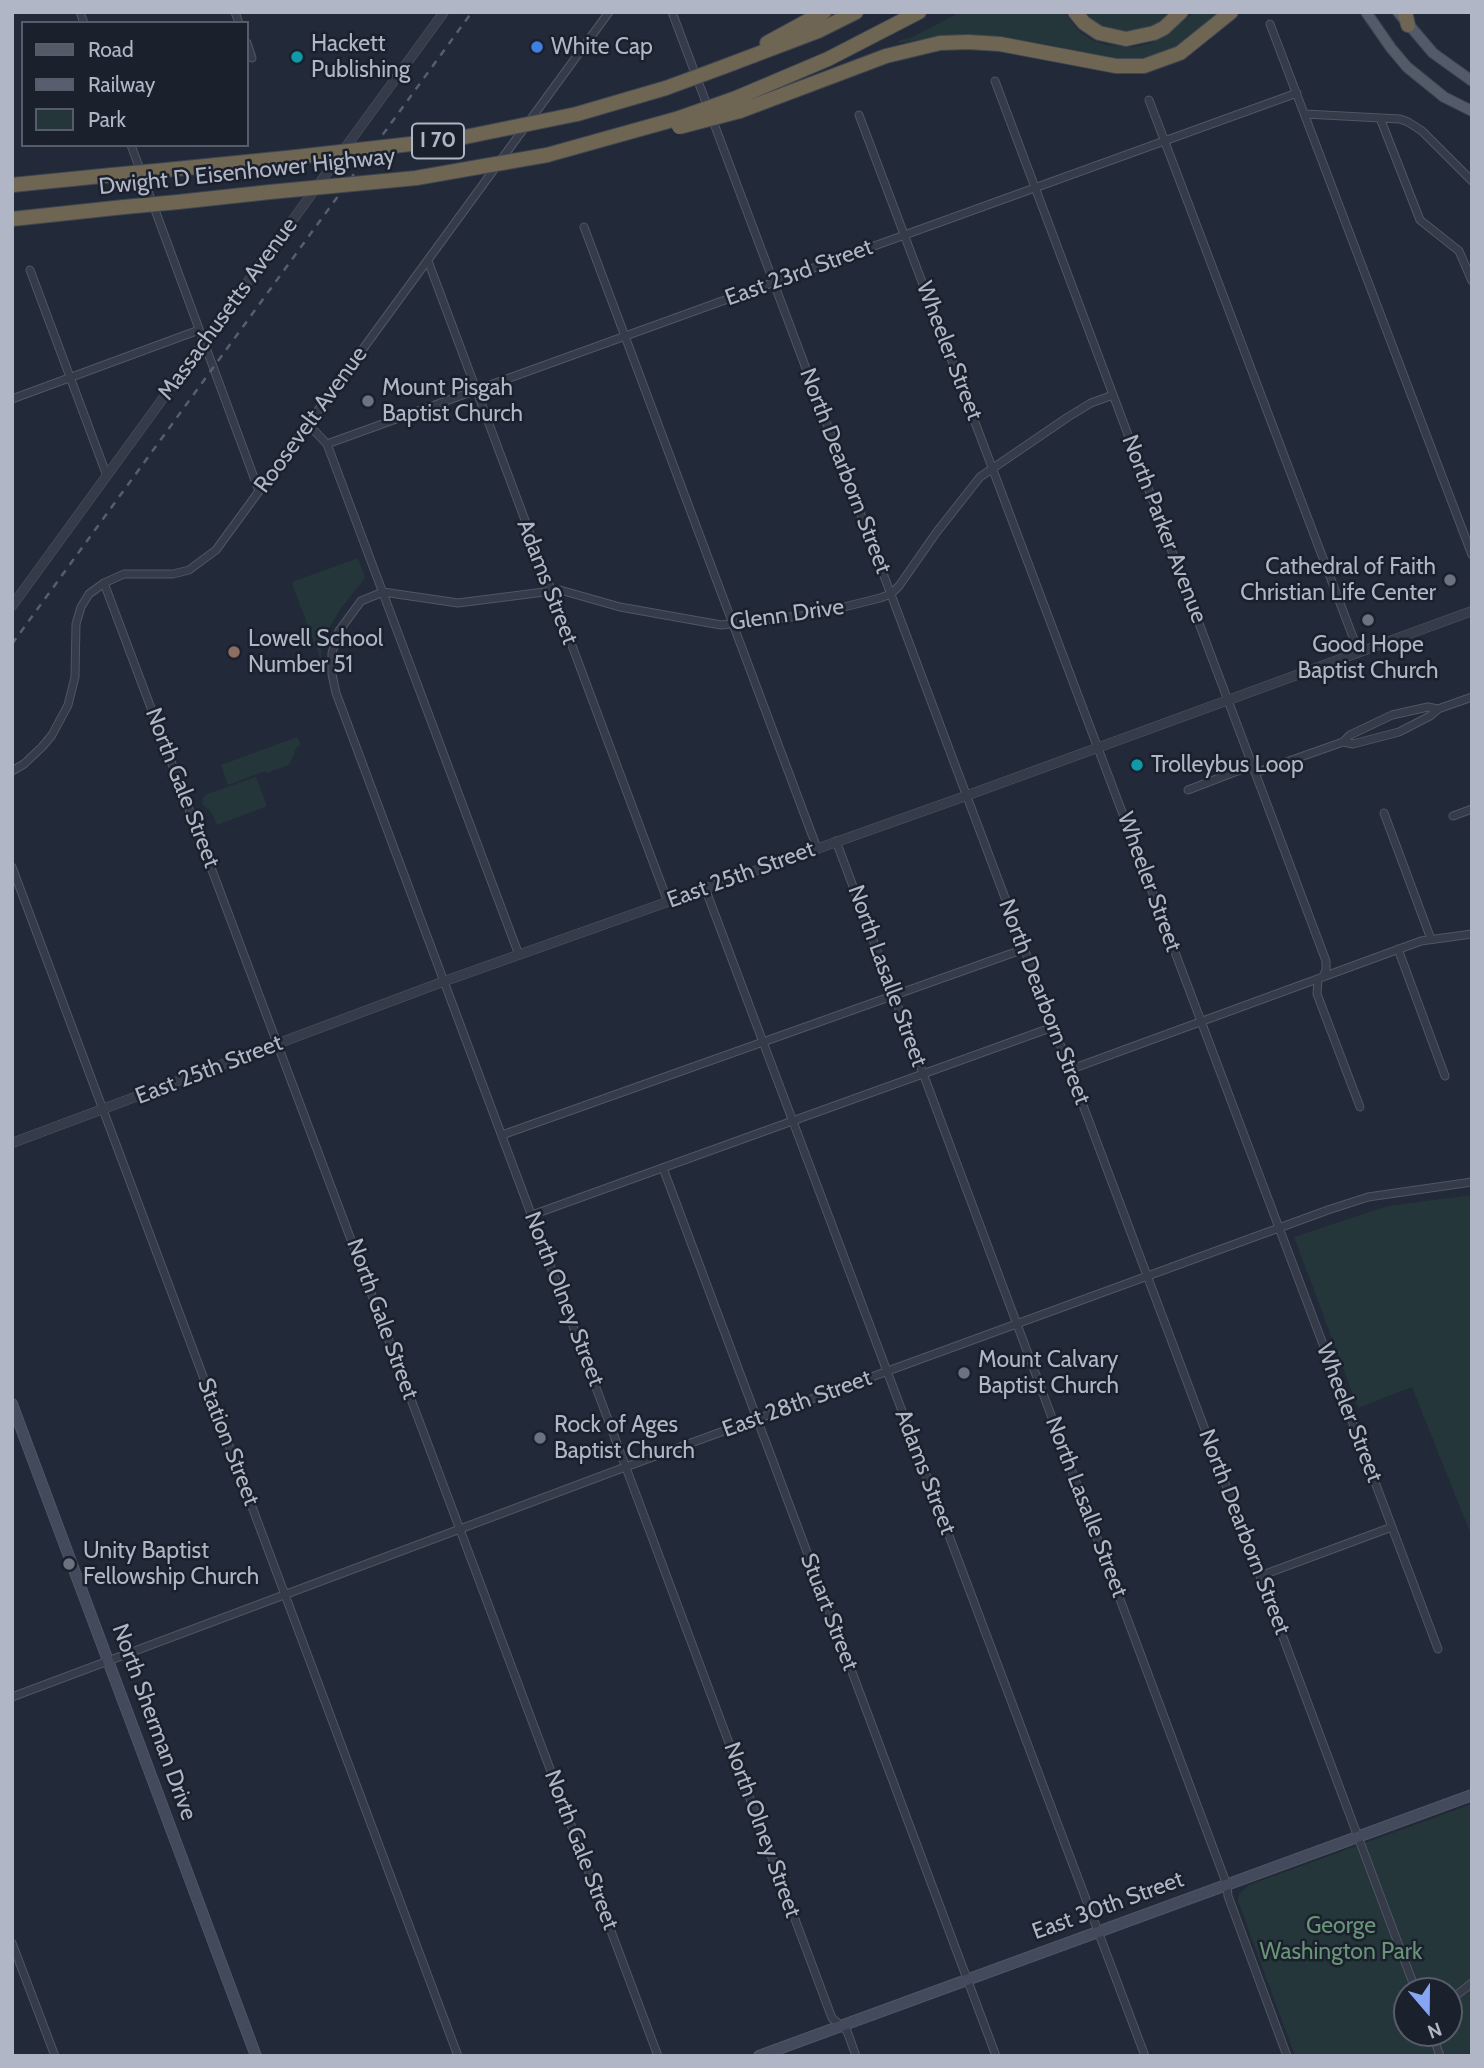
<!DOCTYPE html>
<html>
<head>
<meta charset="utf-8">
<style>
  body { margin:0 }
  #map { position:relative; width:1484px; height:2068px; overflow:hidden; background:#222938; font-family:Cabin,sans-serif }
  canvas { display:block }
  .frame { position:absolute; inset:0; border:14px solid #b0b6c5; pointer-events:none }
  .legend { position:absolute; left:21px; top:21px; width:228px; height:126px; box-sizing:border-box; background:#1b202d; border:2px solid #575c6a; margin:0; padding:9px 12px; list-style:none; font-size:21px; color:#b0b6c5 }
  .legend li { display:flex; align-items:center; gap:14px; height:35px }
  .legend b { width:35px; border:2px solid #575c6a }
  .north { position:absolute; left:1393px; top:1977px; width:70px; height:70px; box-sizing:border-box; background:#1b202d; border:2px solid #575c6a; border-radius:50%; rotate:160deg; font-size:19px; font-weight:700; line-height:28px; text-align:center; color:#b0b6c5 }
  .north::after { content:''; display:block; margin:auto; width:24px; height:32px; background:#86a5f3; clip-path:polygon(50% 0,100% 100%,50% 72%,0 100%) }
</style>
</head>
<body>
<div id="map">
<canvas width="1484" height="2068"></canvas>
<div class="frame"></div>
<ul class="legend">
<li><b style="height:9px;background:#535a68"></b>Road</li>
<li><b style="height:9px;background:#575f6f"></b>Railway</li>
<li><b style="height:19px;background:#25363a"></b>Park</li>
</ul>
<div class="north">N</div>
</div>
<script>
const c = document.querySelector('canvas').getContext('2d');
c.lineJoin = 'round';
function paint(path, color) { c.fillStyle = color; c.fill(path, 'evenodd'); }
const poly = rows => new Path2D(rows.map(r => 'M' + r).join(''));
function stroke(path, color, width, dash) { c.strokeStyle = color; c.lineWidth = width; c.lineCap = dash ? 'butt' : 'round'; c.setLineDash(dash || []); c.stroke(path); }
function drawText(font, color, halo, rows, align = 'center') {
  c.font = font + ' Cabin,sans-serif'; c.lineWidth = 5; c.setLineDash([]); c.textBaseline = 'middle'; c.strokeStyle = halo; c.fillStyle = color; for (const [text, x, y, turn = 0] of rows) {
    c.save(); c.translate(x, y); c.rotate((+turn || 0) * Math.PI / 180); c.textAlign = isNaN(turn) ? turn : align; if (halo) c.strokeText(text, 0, 0); c.fillText(text, 0, 0); c.restore();
  }
}
const green = poly([
  [960,12,1064,12,1081,33,1092,40,1106,45,1132,47,1149,44,1162,38,1194,12,1223,12,1175,50,1128,63,1059,47,985,35,948,35,899,43,898,41,913,37],
  [1083,12,1174,12,1157,26,1120,34,1094,24],
  [358,558,365,578,341,608,329,628,322,646,321,660,292,584,295,581],
  [297,737,301,745,297,747,289,765,266,773,265,771,228,785,221,765],
  [256,777,267,806,217,825,211,811,203,805,203,798,207,794],
  [1472,1195,1472,1537,1412,1387,1358,1408,1294,1237,1388,1206],
  [1472,1804,1472,2056,1295,2056,1238,1901,1239,1894,1249,1885],
  [1407,1991,1449,1991,1449,2033,1407,2033]
]);
const minor = poly([
  [80,12,84,23],
  [235,12,239,23],
  [672,12,1416,1991],
  [1270,24,1472,555],
  [247,43,252,58],
  [995,81,1326,961,1326,970,1323,977],
  [1149,100,1359,653],
  [1305,114,1400,119,1408,122,1422,131,1472,181],
  [859,115,1438,1649],
  [1380,118,1420,220,1459,251,1472,281],
  [131,145,259,491],
  [584,227,817,848],
  [428,261,668,902],
  [30,270,107,476],
  [12,399,199,330],
  [308,424,327,444,1297,93],
  [327,444,519,955],
  [104,583,658,2056],
  [1343,742,1353,744,1399,732,1430,716,1438,709,1472,697],
  [12,771,24,764,42,747,52,735,68,705,75,677,76,624,81,607,89,594,104,583,124,574,173,574,189,570,216,550,609,12],
  [1255,773,1343,742,1350,735,1392,715,1428,707,1438,709],
  [1188,790,1253,765],
  [1384,813,1431,939],
  [1453,816,1472,809],
  [836,841,1227,1885,1228,1896,1287,2056],
  [12,867,458,2056],
  [705,888,1145,2056],
  [1398,949,1445,1076],
  [1318,979,1317,994,1360,1107],
  [1069,1070,1421,941,1472,934],
  [502,1135,1024,949],
  [663,1168,996,2056],
  [532,1215,1053,1027],
  [1260,1576,1392,1527],
  [12,1697,620,1469,1328,1210,1368,1197,1472,1182],
  [12,1943,55,2056],
  [1449,2001,1472,1983],
  [1432,2033,1440,2056],
  [856,2056,847,2031,832,2018,336,693,332,674,332,653,339,631,361,601,383,592,458,603,560,590,620,607,721,625,816,614,880,598,891,594,899,586,936,533,980,477,1068,417,1091,403,1113,395]
]);
const tertiary = poly([
  [12,606,444,12],
  [12,1143,445,981,960,798,1472,611]
]);
const secondary = poly([
  [12,1404,256,2056],
  [759,2056,1472,1795]
]);
const primary = poly([
  [1366,12,1391,48,1407,67,1444,97,1472,111],
  [1398,12,1433,53,1472,81]
]);
const motorway = poly([
  [1075,12,1084,23,1099,33,1126,39,1154,33,1164,28,1181,12],
  [1405,12,1408,25],
  [767,43,824,12],
  [723,67,818,31,856,12],
  [736,98,828,59,919,12],
  [740,111,886,56,940,43,968,42,1000,44,1116,66,1144,66,1180,53,1231,12],
  [577,114,666,88],
  [547,155,676,119],
  [166,170,296,157],
  [12,185,112,175],
  [178,202,270,192],
  [12,219,124,207]
]);
const rail = poly([
  [12,644,472,12]
]);
const motorwayBridge = poly([
  [666,88,723,67],
  [676,119,736,98],
  [679,127,740,111],
  [296,157,455,139,577,114],
  [112,175,166,170],
  [270,192,416,178,547,155],
  [124,207,178,202]
]);
const markers = [
  [537,47,7,"#3f7fe0"],
  [297,57,7,"#0f9aa8"],
  [368,401,7,"#6b7280"],
  [1450,580,7,"#6b7280"],
  [1368,620,7,"#6b7280"],
  [234,652,7,"#8d6e63"],
  [1137,765,7,"#0f9aa8"],
  [964,1373,7,"#6b7280"],
  [540,1438,7,"#6b7280"],
  [69,1564,7,"#6b7280"]
];
const shields = [
  [438,141,52]
];
const shieldNames = [
  ["I 70",438,141]
];
const poiNames = [
  ["Hackett",311,44],
  ["Publishing",311,70],
  ["White Cap",551,47],
  ["Mount Pisgah",382,388],
  ["Baptist Church",382,414],
  ["Cathedral of Faith",1436,567,"right"],
  ["Christian Life Center",1436,593,"right"],
  ["Lowell School",248,639],
  ["Number 51",248,665],
  ["Good Hope",1368,645,"center"],
  ["Baptist Church",1368,671,"center"],
  ["Trolleybus Loop",1151,765],
  ["Mount Calvary",978,1360],
  ["Baptist Church",978,1386],
  ["Rock of Ages",554,1425],
  ["Baptist Church",554,1451],
  ["Unity Baptist",83,1551],
  ["Fellowship Church",83,1577]
];
const streetNames = [
  ["Dwight D Eisenhower Highway",247,172,-6],
  ["East 23rd Street",799,273,-20],
  ["Massachusetts Avenue",228,309,-54],
  ["Wheeler Street",949,351,69],
  ["Roosevelt Avenue",311,420,-54],
  ["North Dearborn Street",845,471,69],
  ["North Parker Avenue",1164,529,69],
  ["Adams Street",547,582,69],
  ["Glenn Drive",787,615,-8],
  ["North Gale Street",182,788,69],
  ["East 25th Street",741,875,-20],
  ["Wheeler Street",1149,882,70],
  ["North Lasalle Street",887,976,70],
  ["North Dearborn Street",1044,1002,69],
  ["East 25th Street",209,1070,-21],
  ["North Olney Street",564,1299,69],
  ["North Gale Street",382,1319,70],
  ["East 28th Street",797,1404,-20],
  ["Wheeler Street",1349,1413,69],
  ["Station Street",228,1442,69],
  ["Adams Street",925,1472,69],
  ["North Lasalle Street",1086,1507,69],
  ["North Dearborn Street",1244,1532,69],
  ["Stuart Street",829,1612,69],
  ["North Sherman Drive",154,1722,70],
  ["North Olney Street",762,1830,70],
  ["North Gale Street",581,1850,69],
  ["East 30th Street",1108,1906,-20]
];
const parkNames = [
  ["George",1341,1926],
  ["Washington Park",1341,1952]
];
paint(green, '#25363a');
stroke(minor, '#505663', 9);
stroke(tertiary, '#505663', 10);
stroke(secondary, '#505663', 12);
stroke(primary, '#3f4452', 12);
stroke(motorway, '#404653', 16);
stroke(minor, '#353b48', 7);
stroke(tertiary, '#353b48', 9);
stroke(secondary, '#434a5b', 10);
stroke(primary, '#535a68', 10);
stroke(motorway, '#6e6652', 14);
stroke(rail, '#575f6f', 2.5, [7, 7]);
stroke(motorwayBridge, '#404653', 16, []);
stroke(motorwayBridge, '#6e6652', 14);
for (const [x, y, r, color] of markers) { const dot = new Path2D(); dot.arc(x, y, r, 0, 2 * Math.PI); c.fillStyle = color; c.fill(dot); stroke(dot, '#1b202d', 2.5); }
for (const [x, y, w] of shields) { const box = new Path2D(); box.roundRect(x - w / 2, y - 17.5, w, 35, 5); c.fillStyle = '#1b202d'; c.fill(box); stroke(box, '#b0b6c5', 2); }
drawText('bold 21px', '#b0b6c5', null, shieldNames);
drawText('23px', '#b0b6c5', '#1b202d', poiNames, 'left');
drawText('23px', '#b0b6c5', '#1b202d', streetNames);
drawText('23px', '#689477', '#1b202d', parkNames);
</script>
</body>
</html>
